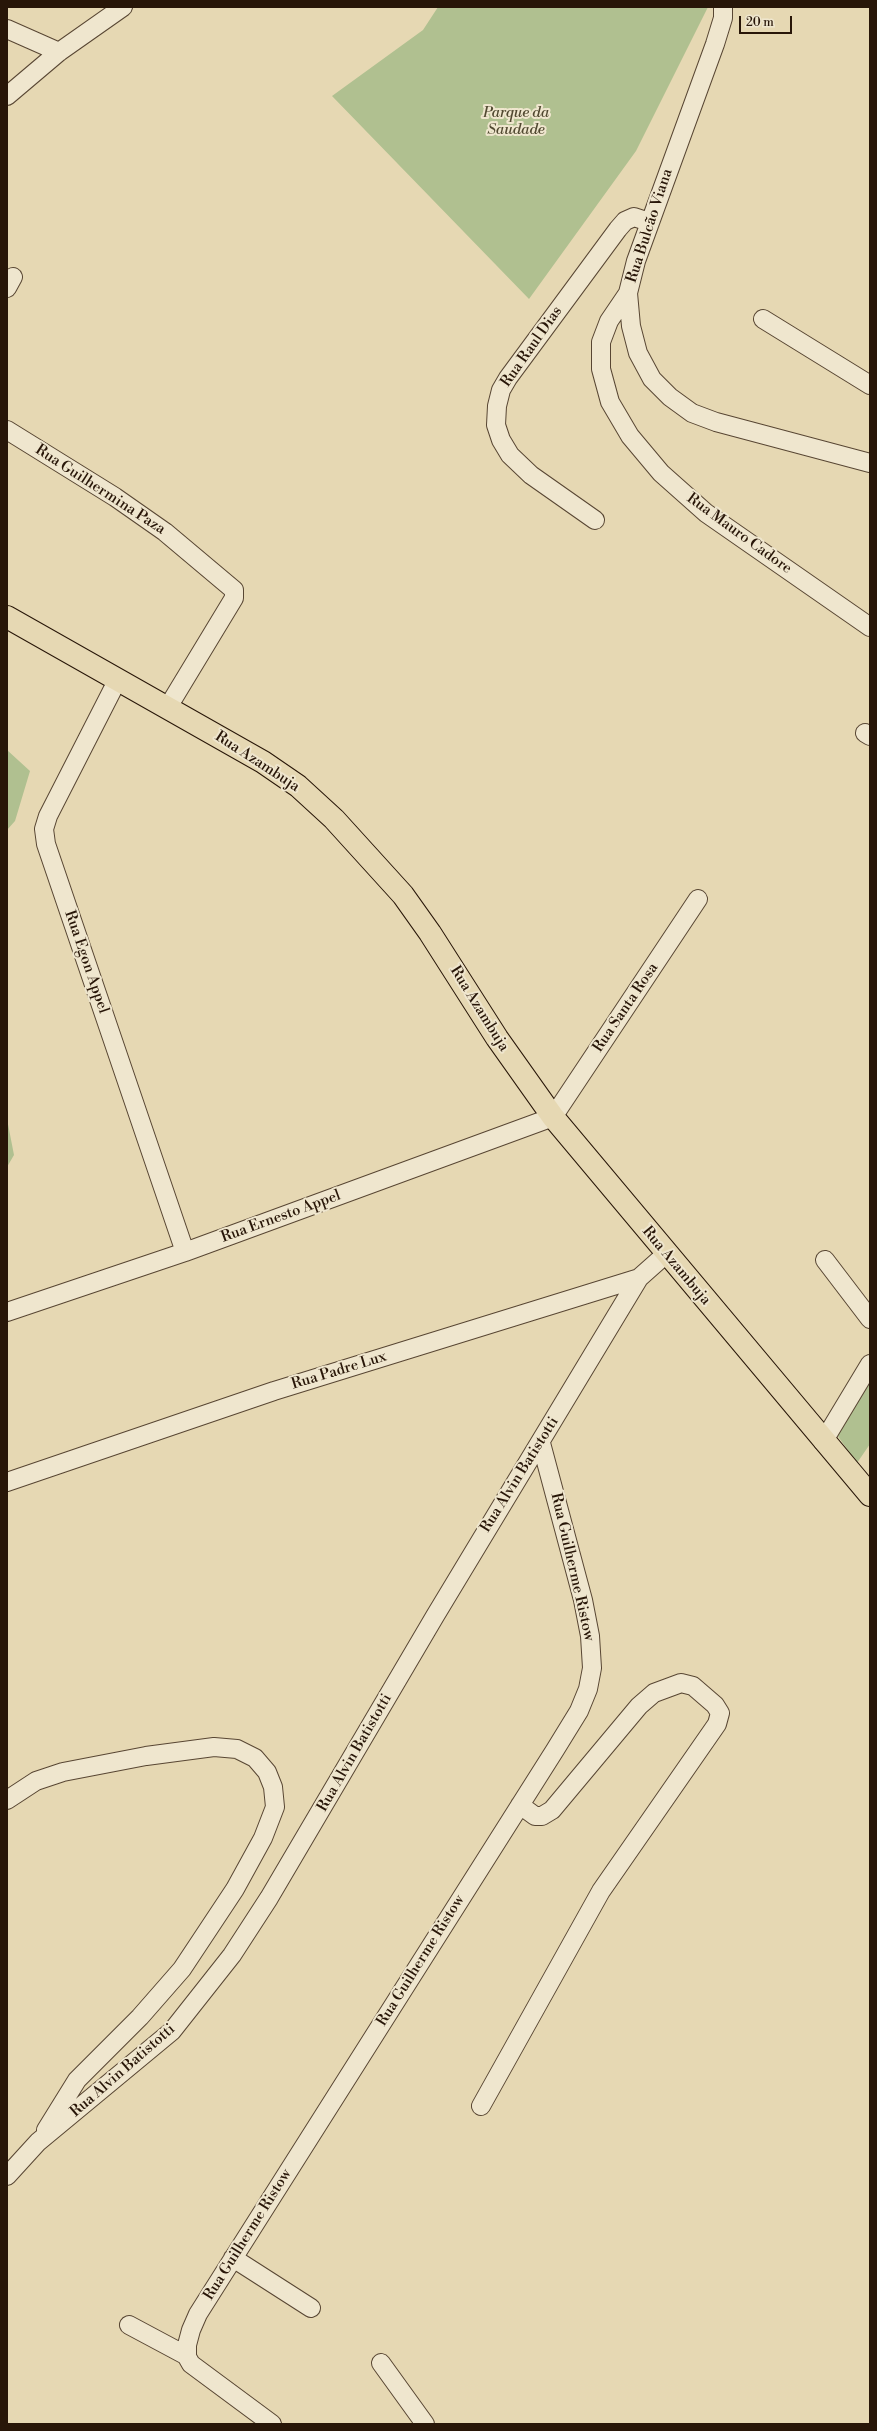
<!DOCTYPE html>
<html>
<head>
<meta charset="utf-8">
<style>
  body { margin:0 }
  #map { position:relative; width:877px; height:2431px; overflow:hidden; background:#e6d8b3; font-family:"Libre Bodoni",serif }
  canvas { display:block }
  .frame { position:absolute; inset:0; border:8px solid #281608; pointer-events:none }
  .scale { position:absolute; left:739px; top:16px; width:53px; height:18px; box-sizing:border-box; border:2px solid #281608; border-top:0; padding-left:5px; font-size:12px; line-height:14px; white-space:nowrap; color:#281608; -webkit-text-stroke:3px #efe6ce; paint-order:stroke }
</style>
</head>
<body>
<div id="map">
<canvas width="877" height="2431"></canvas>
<div class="frame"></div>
<div class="scale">20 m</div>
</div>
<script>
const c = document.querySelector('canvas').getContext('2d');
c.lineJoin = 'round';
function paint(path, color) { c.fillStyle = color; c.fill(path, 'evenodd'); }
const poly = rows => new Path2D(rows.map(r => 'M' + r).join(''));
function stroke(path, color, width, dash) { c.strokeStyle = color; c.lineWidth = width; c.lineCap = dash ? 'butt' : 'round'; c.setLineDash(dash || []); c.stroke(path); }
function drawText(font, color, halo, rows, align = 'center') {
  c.font = font + ' "Libre Bodoni",serif'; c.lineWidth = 4; c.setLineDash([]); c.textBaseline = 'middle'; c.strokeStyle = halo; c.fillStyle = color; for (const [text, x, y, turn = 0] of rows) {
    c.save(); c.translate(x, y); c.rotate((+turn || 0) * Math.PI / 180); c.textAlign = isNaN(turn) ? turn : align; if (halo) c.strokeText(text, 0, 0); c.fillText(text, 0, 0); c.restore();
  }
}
const green = poly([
  [438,7,708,7,636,151,529,299,332,96,423,30],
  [7,750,30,771,15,821,7,830],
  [7,1119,14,1155,7,1167],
  [870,1378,870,1444,857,1463,837,1435]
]);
const minor = poly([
  [723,7,723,18,715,44,636,261,628,293,631,326,638,353,652,379,670,397,692,413,716,422,870,463],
  [7,29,59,52],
  [7,96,59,52,123,7],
  [7,288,13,277],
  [628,293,609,321,601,342,601,369,610,402,630,436,661,473,706,513,870,627],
  [763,319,870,385],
  [7,430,115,497,165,532,234,590,234,598,168,707],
  [595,520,531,475,510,455,501,440,496,425,497,406,501,390,508,378,618,229,625,221,634,217,649,222],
  [118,679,48,816,44,829,46,844,185,1252],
  [865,733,870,736],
  [825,1260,870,1319],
  [7,1312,185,1252,553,1117,698,899],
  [823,1442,870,1364],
  [7,1482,274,1391,639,1278,666,1254],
  [7,1800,36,1781,63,1772,146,1756,214,1747,237,1749,255,1758,267,1772,273,1787,275,1807,263,1838,235,1889,182,1969,140,2017,77,2080,46,2130],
  [481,2106,601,1891,717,1724,720,1713,715,1705,693,1686,681,1683,654,1693,639,1706,552,1810,542,1816,535,1816,520,1805],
  [7,2176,38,2142,172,2031,232,1955,269,1898,435,1616,639,1278],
  [233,2258,311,2308],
  [129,2325,187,2356],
  [381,2363,425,2424],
  [272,2424,191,2364,187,2357,187,2345,191,2330,198,2314,253,2227,555,1750,579,1711,588,1689,592,1668,590,1636,583,1600,541,1443]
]);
const major = poly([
  [7,617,263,762,298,786,334,819,403,895,430,933,497,1038,553,1117,870,1495]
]);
const parkNames = [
  ["Parque da",516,113],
  ["Saudade",516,130]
];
const streetNames = [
  ["Rua Bulcão Viana",650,226,-72],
  ["Rua Raul Dias",532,347,-55],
  ["Rua Guilhermina Paza",100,490,33],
  ["Rua Mauro Cadore",739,534,36],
  ["Rua Azambuja",257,762,33],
  ["Rua Egon Appel",86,962,71],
  ["Rua Santa Rosa",626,1008,-56],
  ["Rua Azambuja",479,1009,58],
  ["Rua Ernesto Appel",281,1217,-20],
  ["Rua Azambuja",676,1266,50],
  ["Rua Padre Lux",339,1371,-17],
  ["Rua Alvin Batistotti",520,1475,-58],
  ["Rua Guilherme Ristow",572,1567,77],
  ["Rua Alvin Batistotti",355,1753,-60],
  ["Rua Guilherme Ristow",421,1961,-58],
  ["Rua Alvin Batistotti",123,2071,-41],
  ["Rua Guilherme Ristow",248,2235,-58]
];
paint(green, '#b0c090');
stroke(minor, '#584633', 20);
stroke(major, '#281608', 24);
stroke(minor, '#efe6ce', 18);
stroke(major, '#e6d8b3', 22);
drawText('italic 15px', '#514931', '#efe6ce', parkNames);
drawText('15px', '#281608', '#efe6ce', streetNames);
</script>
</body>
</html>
